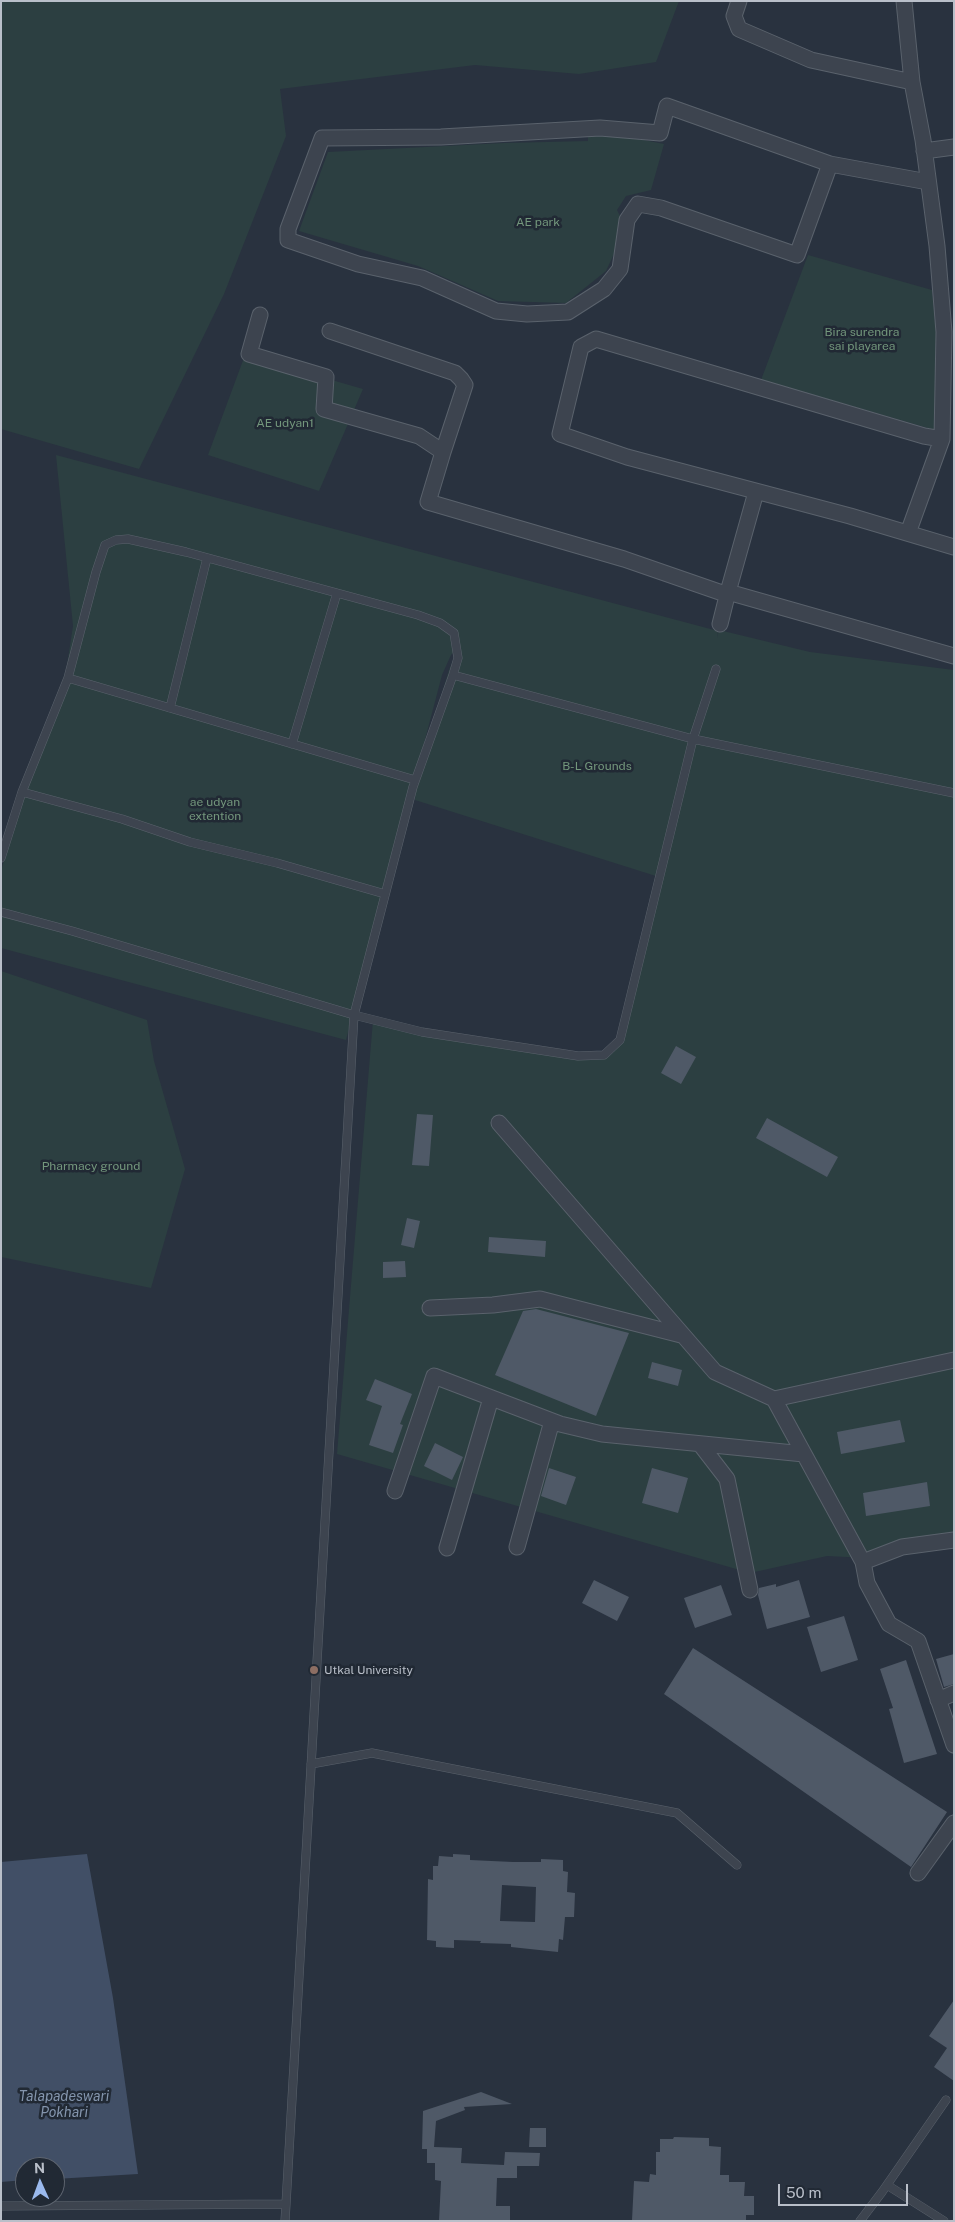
<!DOCTYPE html>
<html>
<head>
<meta charset="utf-8">
<style>
  body { margin:0 }
  #map { position:relative; width:955px; height:2222px; overflow:hidden; background:#29323f; font-family:"Public Sans",sans-serif }
  canvas { display:block }
  .frame { position:absolute; inset:0; border:2px solid #b9bfc9; pointer-events:none }
  .north { position:absolute; left:15px; top:2157px; width:50px; height:50px; box-sizing:border-box; background:#212934; border:1px solid #5e6570; border-radius:50%; rotate:358deg; font-size:14px; font-weight:700; line-height:20px; text-align:center; color:#b9bfc9 }
  .north::after { content:''; display:block; margin:auto; width:18px; height:22px; background:#9ab9ed; clip-path:polygon(50% 0,100% 100%,50% 72%,0 100%) }
  .scale { position:absolute; left:778px; top:2184px; width:130px; height:22px; box-sizing:border-box; border:2px solid #b9bfc9; border-top:0; padding-left:6px; font-size:15px; line-height:18px; white-space:nowrap; color:#b9bfc9; -webkit-text-stroke:4px #212934; paint-order:stroke }
</style>
</head>
<body>
<div id="map">
<canvas width="955" height="2222"></canvas>
<div class="frame"></div>
<div class="north">N</div>
<div class="scale">50 m</div>
</div>
<script>
const c = document.querySelector('canvas').getContext('2d');
c.lineJoin = 'round';
function paint(path, color) { c.fillStyle = color; c.fill(path, 'evenodd'); }
const poly = rows => new Path2D(rows.map(r => 'M' + r).join(''));
function stroke(path, color, width, dash) { c.strokeStyle = color; c.lineWidth = width; c.lineCap = dash ? 'butt' : 'round'; c.setLineDash(dash || []); c.stroke(path); }
function drawText(font, color, halo, rows, align = 'center') {
  c.font = font + ' "Public Sans",sans-serif'; c.lineWidth = 5; c.setLineDash([]); c.textBaseline = 'middle'; c.strokeStyle = halo; c.fillStyle = color; for (const [text, x, y, turn = 0] of rows) {
    c.save(); c.translate(x, y); c.rotate((+turn || 0) * Math.PI / 180); c.textAlign = isNaN(turn) ? turn : align; if (halo) c.strokeText(text, 0, 0); c.fillText(text, 0, 0); c.restore();
  }
}
const green = poly([
  [1,1,679,1,656,62,579,74,475,65,280,89,286,136,224,294,139,469,1,429],
  [588,129,664,144,651,190,626,196,617,210,626,228,606,271,566,303,498,301,418,266,299,231,328,152,504,143,588,141],
  [808,255,932,290,936,333,935,430,761,380],
  [245,355,363,389,319,491,208,455],
  [56,455,718,631,717,638,719,630,810,652,954,670,954,1536,866,1558,827,1556,750,1573,337,1454,373,1020,423,1033,604,1056,620,1040,659,877,415,800,416,780,449,670,460,645,451,655,442,675,346,1040,1,948,1,871,22,792,65,678,73,626],
  [1,971,147,1020,154,1061,185,1169,151,1288,1,1257]
]);
const water = poly([
  [87,1854,113,1998,138,2174,55,2179,55,2167,25,2167,25,2180,1,2182,1,1862]
]);
const building = poly([
  [676,1046,696,1057,681,1084,661,1073],
  [417,1114,433,1115,429,1166,412,1165],
  [767,1118,838,1157,827,1177,756,1138],
  [407,1218,420,1221,414,1248,401,1245],
  [489,1237,546,1241,545,1257,488,1252],
  [405,1261,406,1277,383,1278,383,1262],
  [536,1309,629,1333,596,1416,495,1375,523,1311],
  [652,1362,682,1370,678,1386,648,1378],
  [375,1379,412,1394,400,1424,403,1425,393,1453,369,1445,382,1406,366,1400],
  [900,1420,905,1442,841,1454,837,1432],
  [435,1443,463,1457,452,1480,424,1466],
  [549,1468,576,1477,566,1505,541,1496],
  [652,1468,688,1478,678,1513,642,1503],
  [927,1482,930,1506,866,1516,863,1493],
  [594,1580,629,1597,617,1621,582,1603],
  [799,1580,810,1617,767,1629,758,1595,759,1588,776,1584,776,1587],
  [721,1585,732,1615,695,1628,684,1598],
  [844,1616,858,1660,821,1672,807,1627],
  [693,1648,947,1812,911,1867,664,1694],
  [954,1654,954,1684,944,1687,936,1659],
  [906,1660,937,1754,904,1763,889,1709,893,1708,880,1669],
  [453,1854,470,1855,470,1860,513,1862,541,1862,541,1859,563,1860,563,1871,568,1872,567,1892,575,1893,574,1917,565,1917,563,1940,559,1939,558,1952,511,1947,511,1944,480,1943,481,1941,454,1940,454,1948,436,1947,436,1941,427,1940,428,1879,433,1880,433,1866,438,1866,439,1856,453,1857],
  [502,1885,536,1887,535,1922,500,1921],
  [954,2000,954,2081,934,2067,947,2048,929,2036],
  [481,2092,512,2104,464,2107,465,2110,436,2121,434,2147,462,2148,461,2163,504,2165,505,2152,540,2153,539,2166,517,2166,517,2178,497,2178,496,2206,510,2206,510,2221,439,2221,441,2181,435,2180,435,2163,427,2163,427,2149,422,2149,423,2111],
  [530,2128,546,2128,546,2147,529,2147],
  [674,2137,709,2138,709,2146,721,2147,720,2175,729,2175,729,2182,745,2182,744,2196,754,2196,754,2215,746,2215,746,2221,632,2220,634,2181,649,2182,650,2174,656,2175,656,2152,660,2152,660,2139,673,2139]
]);
const service = poly([
  [68,678,415,780],
  [170,708,207,558],
  [292,744,337,593],
  [22,792,122,819,190,842,277,863,385,894],
  [1,858,22,792,68,678,96,572,105,545,116,540,128,539,186,552,418,615,440,623,454,633,458,658,453,675],
  [1,912,72,931,354,1015,413,787,453,675,693,739,716,669],
  [311,1764,372,1753,677,1813,737,1865],
  [887,2185,944,2221],
  [286,2204,354,1015,422,1032,578,1056,604,1055,620,1040,693,739,954,793],
  [1,2206,286,2204,285,2221],
  [860,2221,882,2192,946,2100]
]);
const minor = poly([
  [739,1,734,16,739,29,811,60,912,82],
  [904,1,912,82,923,140,937,246,944,332,942,439,908,533],
  [924,151,954,147],
  [830,164,797,255,661,208,638,204,627,220,620,269,604,289,568,312,527,314,496,311,422,278,358,264,288,240,288,229,322,138,441,137,600,128,660,133,667,106,830,164,928,182],
  [260,315,249,354,326,377,324,409,419,436,443,452,428,502,624,559,728,595],
  [330,331,455,373,461,379,465,385,443,452],
  [942,439,924,436,596,339,581,347,560,434,627,457,850,516,954,547],
  [728,592,756,492],
  [720,624,728,592,954,656],
  [499,1123,715,1372,774,1399],
  [430,1308,493,1305,540,1299,681,1335],
  [700,1444,727,1479,750,1590],
  [395,1491,434,1376,560,1424,602,1434,804,1454],
  [954,1540,902,1547,863,1562,867,1583,889,1624,918,1641,954,1745],
  [517,1547,552,1421],
  [447,1548,491,1398],
  [863,1562,774,1399,954,1360],
  [938,1700,954,1693],
  [918,1873,954,1823]
]);
const markers = [
  [314,1670,5,"#8d6e63"]
];
const parkNames = [
  ["AE park",538,222],
  ["Bira surendra",862,332],
  ["sai playarea",862,346],
  ["AE udyan1",285,423],
  ["B-L Grounds",597,766],
  ["ae udyan",215,802],
  ["extention",215,816],
  ["Pharmacy ground",91,1166]
];
const poiNames = [
  ["Utkal University",324,1670]
];
const waterNames = [
  ["Talapadeswari",64,2097],
  ["Pokhari",64,2113]
];
paint(green, '#2c3f41');
paint(water, '#414f66');
paint(building, '#4f5967');
stroke(service, '#5a626c', 9);
stroke(minor, '#5a626c', 17);
stroke(service, '#3d444f', 8);
stroke(minor, '#3d444f', 15);
for (const [x, y, r, color] of markers) { const dot = new Path2D(); dot.arc(x, y, r, 0, 2 * Math.PI); c.fillStyle = color; c.fill(dot); stroke(dot, '#212934', 2); }
drawText('12px', '#73977c', '#212934', parkNames);
drawText('12px', '#b9bfc9', '#212934', poiNames, 'left');
drawText('italic 14px', '#8495ad', '#212934', waterNames);
</script>
</body>
</html>
